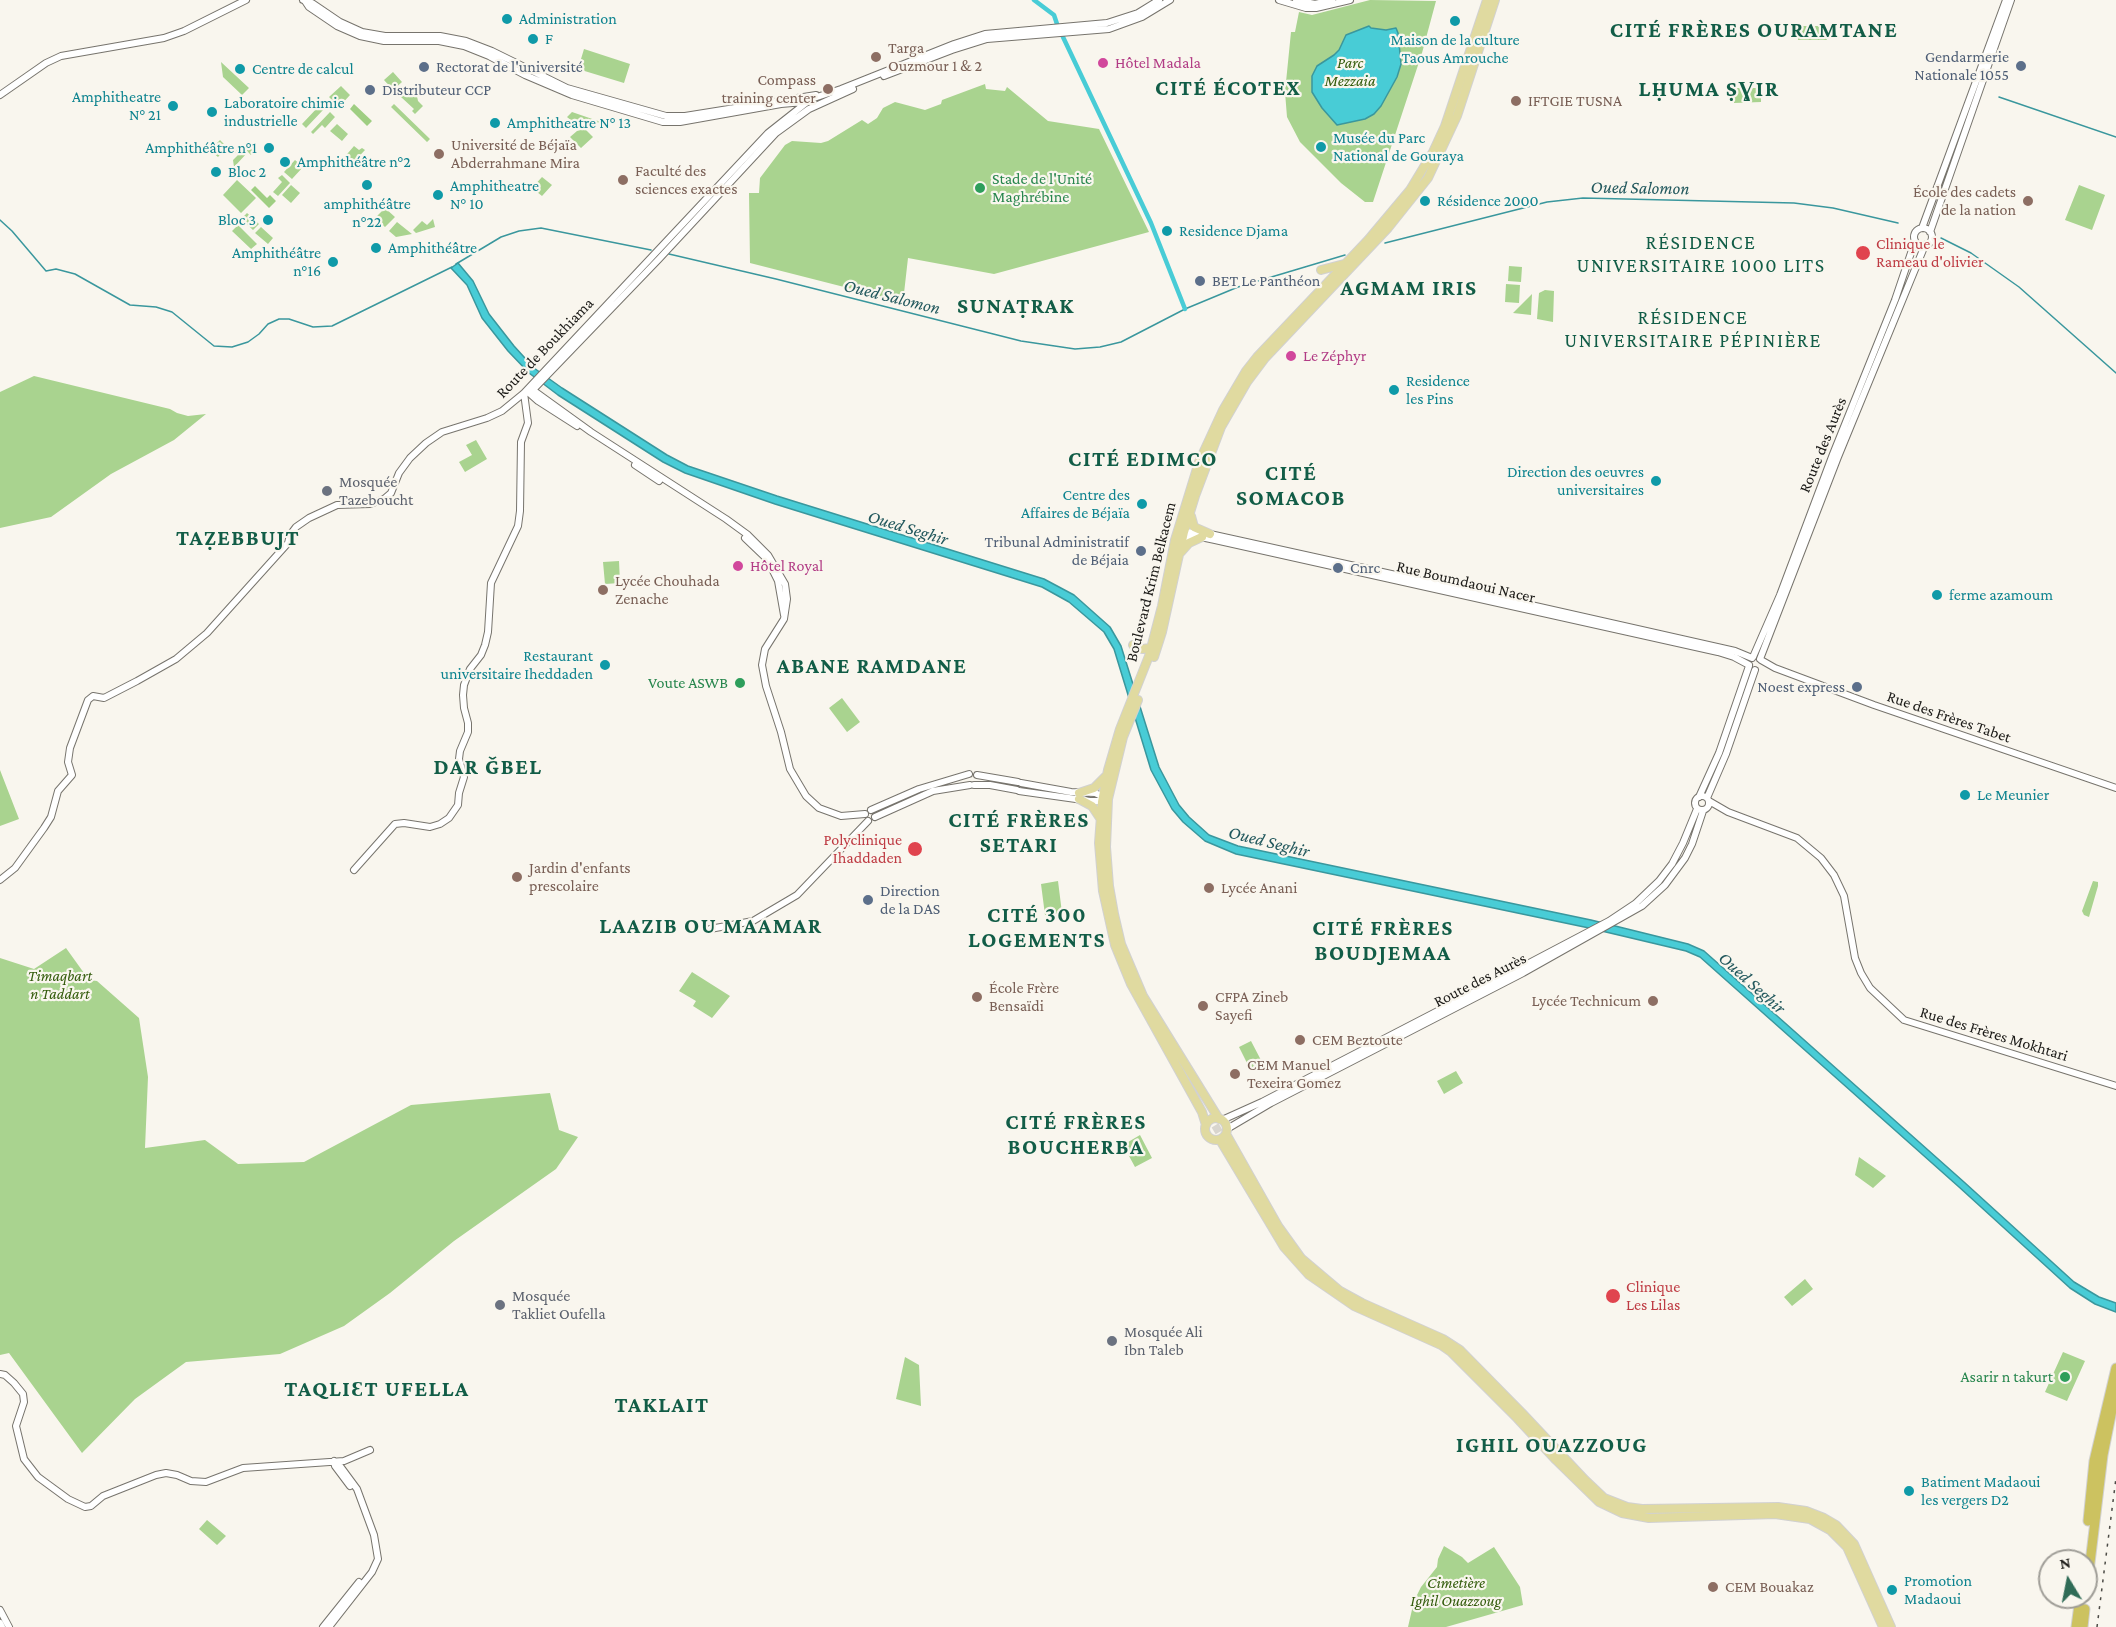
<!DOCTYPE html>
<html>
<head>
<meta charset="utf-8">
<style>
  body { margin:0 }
  #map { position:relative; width:2116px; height:1627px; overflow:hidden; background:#f9f6ee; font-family:"Crimson Pro",serif }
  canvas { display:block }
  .north { position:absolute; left:2038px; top:1549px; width:60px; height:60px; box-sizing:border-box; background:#f9f6ee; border:2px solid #a09e98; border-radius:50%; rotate:350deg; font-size:16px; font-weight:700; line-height:24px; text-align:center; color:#1b1a17 }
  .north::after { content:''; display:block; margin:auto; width:21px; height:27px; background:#306c57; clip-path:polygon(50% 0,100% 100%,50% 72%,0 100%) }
</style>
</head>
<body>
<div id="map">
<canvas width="2116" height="1627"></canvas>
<div class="north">N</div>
</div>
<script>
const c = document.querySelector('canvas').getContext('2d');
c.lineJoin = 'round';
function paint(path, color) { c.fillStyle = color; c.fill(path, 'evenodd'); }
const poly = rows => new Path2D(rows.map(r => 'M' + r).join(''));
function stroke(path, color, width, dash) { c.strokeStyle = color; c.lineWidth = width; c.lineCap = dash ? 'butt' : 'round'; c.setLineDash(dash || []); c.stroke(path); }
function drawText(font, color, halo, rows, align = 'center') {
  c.font = font + ' "Crimson Pro",serif'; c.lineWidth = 4.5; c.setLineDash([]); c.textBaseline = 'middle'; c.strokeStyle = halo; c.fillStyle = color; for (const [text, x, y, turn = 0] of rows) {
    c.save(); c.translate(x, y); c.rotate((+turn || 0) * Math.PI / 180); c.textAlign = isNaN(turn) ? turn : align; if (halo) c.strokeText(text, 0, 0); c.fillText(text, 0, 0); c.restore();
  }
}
const green = poly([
  [1370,0,1436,1,1422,53,1373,202,1365,202,1341,183,1300,142,1287,117,1285,92,1291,32,1295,32,1299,12,1312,15],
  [1798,26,1826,26,1827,40,1798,40],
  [584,49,630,64,624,83,578,69],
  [221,62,249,88,242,95,223,77],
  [393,72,402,82,393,90,384,80],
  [985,84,986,89,1005,91,1007,87,1048,121,1099,129,1149,232,994,274,908,258,903,302,750,263,749,193,759,193,760,178,785,145,792,141,821,143,828,141,862,120,868,124,877,118,883,108,895,102,925,110,941,104,942,100],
  [341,86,350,95,339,107,329,97],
  [1734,88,1761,88,1761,102,1734,103],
  [408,90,416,92,418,101,423,106,415,114,412,111,414,109,401,97],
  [394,104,430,139,427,142,391,107],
  [319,106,323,110,306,128,302,124],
  [330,112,335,117,325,128,322,125,313,134,311,132],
  [572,112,601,122,577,126,567,117],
  [337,124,348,134,342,141,330,131],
  [585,129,593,137,581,148,570,137,577,131],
  [220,140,227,147,218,157,210,150],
  [241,146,246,151,251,146,255,150,251,155,248,152,234,167,233,160,238,155,235,152],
  [354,146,359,150,362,148,365,150,349,167,342,160],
  [295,160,303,167,292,179,284,172],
  [282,175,290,183,278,196,273,192,282,182,278,178],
  [542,177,552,185,542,196,532,188],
  [237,180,256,198,241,213,223,195],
  [291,185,300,193,291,203,282,195],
  [2079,185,2105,195,2092,230,2065,220],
  [385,208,395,217,385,227,375,218],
  [247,213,259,224,253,230,241,219],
  [433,219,435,227,416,233,413,230,422,221,427,225],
  [397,222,412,234,396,237,389,231],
  [238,225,257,244,251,249,232,231],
  [261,227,273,238,268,244,255,233],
  [1509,266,1522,267,1521,282,1508,281],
  [1506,284,1520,285,1519,303,1505,302],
  [1545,290,1554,291,1553,322,1537,319,1539,293],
  [1532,294,1531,315,1513,313],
  [34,376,170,409,177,413,188,416,206,414,174,440,111,474,51,517,0,528,0,392],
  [476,440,487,459,465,472,459,462,472,455,466,445],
  [619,561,620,583,605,584,603,562],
  [842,698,860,722,847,732,829,708],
  [0,770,19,819,0,826],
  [1058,881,1062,913,1045,915,1041,884],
  [2093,881,2098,882,2098,886,2089,917,2084,915,2082,911],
  [66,948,89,980,97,981,139,1018,148,1077,145,1148,205,1140,238,1164,304,1162,411,1105,550,1093,559,1130,578,1137,556,1169,454,1241,390,1293,344,1326,280,1354,186,1362,135,1399,82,1453,9,1353,0,1355,0,958,34,969],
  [692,972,730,996,712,1018,693,1006,696,1001,679,991],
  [1251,1041,1263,1064,1251,1071,1239,1047],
  [1456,1071,1463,1083,1444,1094,1437,1081],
  [1140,1135,1152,1158,1135,1167,1123,1145],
  [1859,1157,1886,1176,1873,1188,1855,1175],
  [1805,1279,1813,1289,1792,1306,1784,1297],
  [2063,1352,2085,1361,2067,1401,2045,1392],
  [905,1357,919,1365,921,1406,896,1399],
  [207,1520,226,1536,217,1545,199,1529],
  [1444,1546,1462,1557,1468,1563,1494,1547,1520,1587,1523,1605,1446,1627,1408,1627,1414,1601,1421,1587,1437,1567,1438,1559]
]);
const forest = poly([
  [354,104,372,121,367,126,350,109],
  [255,186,267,198,270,195,276,201,269,208,251,190]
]);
const water = poly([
  [1369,26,1371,28,1386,30,1396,28,1398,33,1401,64,1397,77,1381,106,1374,114,1365,119,1337,125,1322,108,1312,92,1312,76,1317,66,1334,55,1339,50,1346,35,1369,26],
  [458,263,473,281,489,314,514,346,534,368,562,388,667,455,688,466,777,496,1044,579,1074,595,1110,627,1121,646,1159,767,1179,805,1189,817,1209,835,1238,846,1591,920,1688,944,1704,951,1964,1182,2074,1282,2099,1297,2116,1303,2116,1312,2095,1304,2070,1288,1959,1187,1700,957,1686,951,1589,928,1236,854,1205,841,1183,822,1172,809,1151,770,1114,649,1104,632,1069,602,1042,587,775,504,685,473,663,462,558,395,529,373,508,351,482,318,467,285,451,268,458,263]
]);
const stream = poly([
  [1999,97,2116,137],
  [0,220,12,231,46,271,56,269,75,274,130,305,156,307,172,312,214,346,232,347,248,342,259,334,268,324,279,319,289,319,313,327,332,326,452,267],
  [1941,238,1971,253,2019,287,2116,373],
  [1385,243,1547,202,1583,198,1794,203,1833,208,1898,223],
  [669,254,776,279,1021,341,1075,349,1100,347,1121,342,1185,309,1238,287,1345,255],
  [456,264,501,237,519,231,541,228,651,250]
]);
const canal = poly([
  [1034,0,1054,15,1057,24],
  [1063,37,1151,223,1185,309]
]);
const majorTunnel = poly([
  [1209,1115,1226,1144]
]);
const minor = poly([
  [303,0,312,3,340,22,362,32,385,36,440,36,466,41,492,51,567,88,666,116,685,116,816,95],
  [1279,0,1306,8,1316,8,1350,0],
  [1296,0,1315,4,1332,0],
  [305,1,309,7,337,26,360,36,384,41,439,41,464,46,489,56,525,75,572,95,663,122,680,122,781,104,804,102],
  [884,76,952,50,987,39,1109,29,1142,17,1170,0],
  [0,95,46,63,61,56,164,38,184,31,246,0],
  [1922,228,2006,0],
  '1914 237a9 9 0 1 1 18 0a9 9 0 1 1-18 0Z',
  [1930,232,2011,0],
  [530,388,591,432,726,519,748,535,768,555,785,584,787,599,784,619,765,649,762,665,766,686,781,732,790,769,806,796,819,808,841,816,865,814],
  [529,393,538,401,577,426],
  [530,393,659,259,776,133,809,109,853,89],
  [635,465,659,481],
  [1182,532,1210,534,1491,596,1735,651,1752,658],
  [745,538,767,559,778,581,784,615],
  [1181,538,1196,536,1215,540,1718,652,1734,657,1749,665],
  [1753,657,1780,595,1833,454,1895,300,1915,241],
  [1760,659,1838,457,1925,245],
  [1761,660,1775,668,1874,705,2116,788],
  [977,775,1018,782],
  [1021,783,1071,792,1095,793,1106,798],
  [974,785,990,785,1017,790],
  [1019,791,1090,801,1104,801],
  '1695 803a7 7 0 1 1 14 0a7 7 0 1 1-14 0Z',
  [1699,797,1719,753,1749,666],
  [1707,798,1726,754,1755,670],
  [1709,801,1728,812,1797,838,1821,858,1834,875,1844,896,1855,958,1861,973,1870,988,1904,1020,2116,1086],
  [871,810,919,789,969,774],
  [875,817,933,791,970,785],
  [354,870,395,824,404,823,430,827,440,824,449,818,458,805,459,793,464,777,459,759,460,751,468,732,468,723,464,708,463,695,464,685,470,669,481,655,485,645,488,632,491,583,518,526,520,511,521,442,528,423,524,393],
  [0,880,15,868,44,828,51,817,58,791,72,775,68,762,70,748,88,700,93,696,104,698,137,681,176,659,207,633,288,543,290,535,296,527,309,518,337,505,370,504,384,499,391,493,399,473,410,458,426,443,442,432,487,418,502,411,524,393,768,133,811,99,841,89,954,44,985,34,1107,23,1138,13,1159,0],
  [710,929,753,921,797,895,868,821],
  [1222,1120,1262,1102,1457,1001,1609,921,1636,903,1659,881,1672,864,1683,843,1697,809],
  [1227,1129,1271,1103,1523,973,1642,906,1665,885,1685,858,1692,844,1703,811],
  [0,1374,5,1375,14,1383,23,1394,24,1402,16,1426,24,1459,38,1477,68,1499,85,1507,91,1506,103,1496,156,1475,166,1473,177,1475,191,1481,206,1482,243,1468,344,1461,370,1450],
  [334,1462,335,1466,350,1486],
  [0,1610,9,1627],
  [0,1623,2,1627],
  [323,1627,359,1582],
  [329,1627,372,1572,378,1559,374,1535,357,1489,340,1466,334,1461]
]);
const major = poly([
  [1321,270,1344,264],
  [1191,516,1194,527,1210,534],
  [1181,552,1189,543,1202,537],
  [1133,645,1142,649,1151,648],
  [1154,657,1162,632,1184,532,1195,496,1221,427,1247,382,1265,358,1388,228,1428,178,1457,116,1495,0],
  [1138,700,1123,737,1108,799,1106,847,1109,886,1114,914,1121,944,1143,996,1219,1119],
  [1079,793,1094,788,1106,776],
  [1079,799,1092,806,1100,818],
  '1205 1129a11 11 0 1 1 22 0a11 11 0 1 1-22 0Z',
  [1206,1125,1202,1112,1131,984,1115,945,1103,891,1099,843,1102,802,1108,770,1120,729,1149,656,1162,606,1175,540,1199,462,1223,410,1246,371,1257,357,1368,240,1410,190,1433,152,1445,126,1487,0],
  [1226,1134,1278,1226,1301,1258,1340,1291,1362,1303,1443,1339,1460,1350,1522,1413,1585,1480,1604,1498,1627,1507,1642,1509,1778,1507,1806,1511,1824,1518,1836,1525,1854,1544,1891,1627],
  [1220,1140,1284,1247,1309,1275,1354,1306,1441,1345,1451,1352,1517,1418,1556,1460,1599,1502,1622,1513,1649,1518,1775,1514,1810,1519,1830,1530,1847,1547,1883,1627]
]);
const highway = poly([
  [2088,1521,2094,1461,2116,1368],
  [2086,1596,2103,1455,2116,1390],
  [2076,1627,2080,1597],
  [2083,1627,2085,1609]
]);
const rail = poly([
  [2097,1627,2116,1478]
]);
const markers = [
  [507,19,6,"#0f9aa8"],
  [1455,21,6,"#0f9aa8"],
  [533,39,6,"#0f9aa8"],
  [876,57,6,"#8d6e63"],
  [1103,63,6,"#d1479c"],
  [2021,66,6,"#5c6f8a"],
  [424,67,6,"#5c6f8a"],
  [240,69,6,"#0f9aa8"],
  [828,89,6,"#8d6e63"],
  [370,90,6,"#5c6f8a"],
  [1516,101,6,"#8d6e63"],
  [173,106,6,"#0f9aa8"],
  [212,112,6,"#0f9aa8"],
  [495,123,6,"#0f9aa8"],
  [1321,147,6,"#0f9aa8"],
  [269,148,6,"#0f9aa8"],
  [439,154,6,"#8d6e63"],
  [285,162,6,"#0f9aa8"],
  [216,172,6,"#0f9aa8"],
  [623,180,6,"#8d6e63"],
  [367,185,6,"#0f9aa8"],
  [980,188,6,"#2e9e5b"],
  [438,195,6,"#0f9aa8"],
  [1425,201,6,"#0f9aa8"],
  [2028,201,6,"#8d6e63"],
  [268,220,6,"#0f9aa8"],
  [1167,231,6,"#0f9aa8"],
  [376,248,6,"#0f9aa8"],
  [1863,253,8,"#e0444e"],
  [333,262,6,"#0f9aa8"],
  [1200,281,6,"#5c6f8a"],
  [1291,356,6,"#d1479c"],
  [1394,390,6,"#0f9aa8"],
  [1656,481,6,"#0f9aa8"],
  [327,491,6,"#6b7280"],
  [1142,504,6,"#0f9aa8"],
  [1141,551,6,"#5c6f8a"],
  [738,566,6,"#d1479c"],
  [1338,568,6,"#5c6f8a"],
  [603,590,6,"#8d6e63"],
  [1937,595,6,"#0f9aa8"],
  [605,665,6,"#0f9aa8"],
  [740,683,6,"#2e9e5b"],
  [1857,687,6,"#5c6f8a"],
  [1965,795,6,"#0f9aa8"],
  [915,849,8,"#e0444e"],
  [517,877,6,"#8d6e63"],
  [1209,888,6,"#8d6e63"],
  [868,900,6,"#5c6f8a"],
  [977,997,6,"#8d6e63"],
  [1653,1001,6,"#8d6e63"],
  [1203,1006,6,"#8d6e63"],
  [1300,1040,6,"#8d6e63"],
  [1235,1074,6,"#8d6e63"],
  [1613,1296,8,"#e0444e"],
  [500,1305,6,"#6b7280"],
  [1112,1341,6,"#6b7280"],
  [2065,1377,6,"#2e9e5b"],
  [1909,1491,6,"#0f9aa8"],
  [1713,1587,6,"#8d6e63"],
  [1892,1590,6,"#0f9aa8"]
];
const cultureNames = [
  ["Administration",519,19],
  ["F",545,39],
  ["Maison de la culture",1455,40,"center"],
  ["Taous Amrouche",1455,58,"center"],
  ["Centre de calcul",252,69],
  ["Amphitheatre",161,97,"right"],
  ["N° 21",161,115,"right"],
  ["Laboratoire chimie",224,103],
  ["industrielle",224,121],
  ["Amphitheatre N° 13",507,123],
  ["Musée du Parc",1333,138],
  ["National de Gouraya",1333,156],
  ["Amphithéâtre n°1",257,148,"right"],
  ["Amphithéâtre n°2",297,162],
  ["Bloc 2",228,172],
  ["Amphitheatre",450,186],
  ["N° 10",450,204],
  ["Résidence 2000",1437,201],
  ["amphithéâtre",367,204,"center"],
  ["n°22",367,222,"center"],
  ["Bloc 3",256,220,"right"],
  ["Residence Djama",1179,231],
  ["Amphithéâtre",388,248],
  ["Amphithéâtre",321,253,"right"],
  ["n°16",321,271,"right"],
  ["Residence",1406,381],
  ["les Pins",1406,399],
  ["Direction des oeuvres",1644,472,"right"],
  ["universitaires",1644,490,"right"],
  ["Centre des",1130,495,"right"],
  ["Affaires de Béjaïa",1130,513,"right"],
  ["ferme azamoum",1949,595],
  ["Restaurant",593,656,"right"],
  ["universitaire Iheddaden",593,674,"right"],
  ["Le Meunier",1977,795],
  ["Batiment Madaoui",1921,1482],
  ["les vergers D2",1921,1500],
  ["Promotion",1904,1581],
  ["Madaoui",1904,1599]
];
const educationNames = [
  ["Targa",888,48],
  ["Ouzmour 1 & 2",888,66],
  ["Compass",816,80,"right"],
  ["training center",816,98,"right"],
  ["IFTGIE TUSNA",1528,101],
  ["Université de Béjaïa",451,145],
  ["Abderrahmane Mira",451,163],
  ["Faculté des",635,171],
  ["sciences exactes",635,189],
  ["École des cadets",2016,192,"right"],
  ["de la nation",2016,210,"right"],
  ["Lycée Chouhada",615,581],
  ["Zenache",615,599],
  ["Jardin d'enfants",529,868],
  ["prescolaire",529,886],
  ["Lycée Anani",1221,888],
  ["École Frère",989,988],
  ["Bensaïdi",989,1006],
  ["CFPA Zineb",1215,997],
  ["Sayefi",1215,1015],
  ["Lycée Technicum",1641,1001,"right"],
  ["CEM Beztoute",1312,1040],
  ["CEM Manuel",1247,1065],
  ["Texeira Gomez",1247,1083],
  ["CEM Bouakaz",1725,1587]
];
const serviceNames = [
  ["Gendarmerie",2009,57,"right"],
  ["Nationale 1055",2009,75,"right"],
  ["Rectorat de l'université",436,67],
  ["Distributeur CCP",382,90],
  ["BET Le Panthéon",1212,281],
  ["Tribunal Administratif",1129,542,"right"],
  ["de Béjaia",1129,560,"right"],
  ["Cnrc",1350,568],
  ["Noest express",1845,687,"right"],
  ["Direction",880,891],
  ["de la DAS",880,909]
];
const hotelNames = [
  ["Hôtel Madala",1115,63],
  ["Le Zéphyr",1303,356],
  ["Hôtel Royal",750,566]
];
const parkNames = [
  ["Parc",1350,63],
  ["Mezzaia",1350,81],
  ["Timaqbart",60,976],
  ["n Taddart",60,994],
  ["Cimetière",1456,1583],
  ["Ighil Ouazzoug",1456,1601]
];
const leisureNames = [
  ["Stade de l'Unité",992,179,"left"],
  ["Maghrébine",992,197,"left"],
  ["Voute ASWB",728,683],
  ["Asarir n takurt",2053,1377]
];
const healthNames = [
  ["Clinique le",1876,244],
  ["Rameau d'olivier",1876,262],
  ["Polyclinique",902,840,"right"],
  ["Ihaddaden",902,858,"right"],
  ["Clinique",1626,1287],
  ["Les Lilas",1626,1305]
];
const streetNames = [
  ["Route de Boukhiama",545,348,-46],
  ["Route des Aurès",1823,445,-68],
  ["Boulevard Krim Belkacem",1151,582,-76],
  ["Rue Boumdaoui Nacer",1466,582,13],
  ["Rue des Frères Tabet",1949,717,19],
  ["Route des Aurès",1480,980,-27],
  ["Rue des Frères Mokhtari",1994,1034,17]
];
const worshipNames = [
  ["Mosquée",339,482],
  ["Tazeboucht",339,500],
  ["Mosquée",512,1296],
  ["Takliet Oufella",512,1314],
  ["Mosquée Ali",1124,1332],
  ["Ibn Taleb",1124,1350]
];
const waterNames = [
  ["Oued Salomon",1640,188,1],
  ["Oued Salomon",892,297,14],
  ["Oued Seghir",908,528,17],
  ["Oued Seghir",1269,842,14],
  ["Oued Seghir",1752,983,42]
];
const quarterNames = [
  ["RÉSIDENCE",1701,243],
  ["UNIVERSITAIRE 1000 LITS",1701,266],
  ["RÉSIDENCE",1693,318],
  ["UNIVERSITAIRE PÉPINIÈRE",1693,341]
];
const districtNames = [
  ["CITÉ FRÈRES OURAMTANE",1754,30],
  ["CITÉ ÉCOTEX",1228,88],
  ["LḤUMA ṢƔIR",1709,89],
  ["AGMAM IRIS",1409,288],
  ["SUNAṬRAK",1016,306],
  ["CITÉ EDIMCO",1143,459],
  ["CITÉ",1291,473],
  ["SOMACOB",1291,498],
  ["TAẒEBBUJT",238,538],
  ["ABANE RAMDANE",872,666],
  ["DAR ǦBEL",488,767],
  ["CITÉ FRÈRES",1019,820],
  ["SETARI",1019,845],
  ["CITÉ 300",1037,915],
  ["LOGEMENTS",1037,940],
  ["LAAZIB OU MAAMAR",711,926],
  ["CITÉ FRÈRES",1383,928],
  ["BOUDJEMAA",1383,953],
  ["CITÉ FRÈRES",1076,1122],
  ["BOUCHERBA",1076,1147],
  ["TAQLIƐT UFELLA",377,1389],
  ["TAKLAIT",662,1405],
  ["IGHIL OUAZZOUG",1552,1445]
];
paint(green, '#a9d38f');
paint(forest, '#9fce82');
paint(water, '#48ccd6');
stroke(water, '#3a979d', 1.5);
stroke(stream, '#3a979d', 1.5);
stroke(canal, '#48ccd6', 4.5);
stroke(majorTunnel, '#d8d5ce', 8, [8, 4]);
stroke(minor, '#77746d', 8);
stroke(major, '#d1d1d1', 10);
stroke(highway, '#d1d1d1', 11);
stroke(minor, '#fff', 6);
stroke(major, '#e0daa0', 8);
stroke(highway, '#ccc260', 9);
stroke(rail, '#4d4c47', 1.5, [3, 6]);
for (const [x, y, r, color] of markers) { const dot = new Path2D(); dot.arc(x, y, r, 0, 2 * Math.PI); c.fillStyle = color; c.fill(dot); stroke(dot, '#f9f6ee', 2); }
drawText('16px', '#0d838f', '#f9f6ee', cultureNames, 'left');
drawText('16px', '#785e54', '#f9f6ee', educationNames, 'left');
drawText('16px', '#4e5e75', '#f9f6ee', serviceNames, 'left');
drawText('16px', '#b23c85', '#f9f6ee', hotelNames, 'left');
drawText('italic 16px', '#325b0b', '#f9f6ee', parkNames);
drawText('16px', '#27864d', '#f9f6ee', leisureNames, 'right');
drawText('16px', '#be3a42', '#f9f6ee', healthNames, 'left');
drawText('16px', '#1b1a17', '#f9f6ee', streetNames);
drawText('16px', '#5b616d', '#f9f6ee', worshipNames, 'left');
drawText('italic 18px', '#22585d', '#f9f6ee', waterNames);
c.letterSpacing = '1.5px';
drawText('20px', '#125d47', '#f9f6ee', quarterNames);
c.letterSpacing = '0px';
c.letterSpacing = '1.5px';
drawText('bold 22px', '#125d47', '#f9f6ee', districtNames);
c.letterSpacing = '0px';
</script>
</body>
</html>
